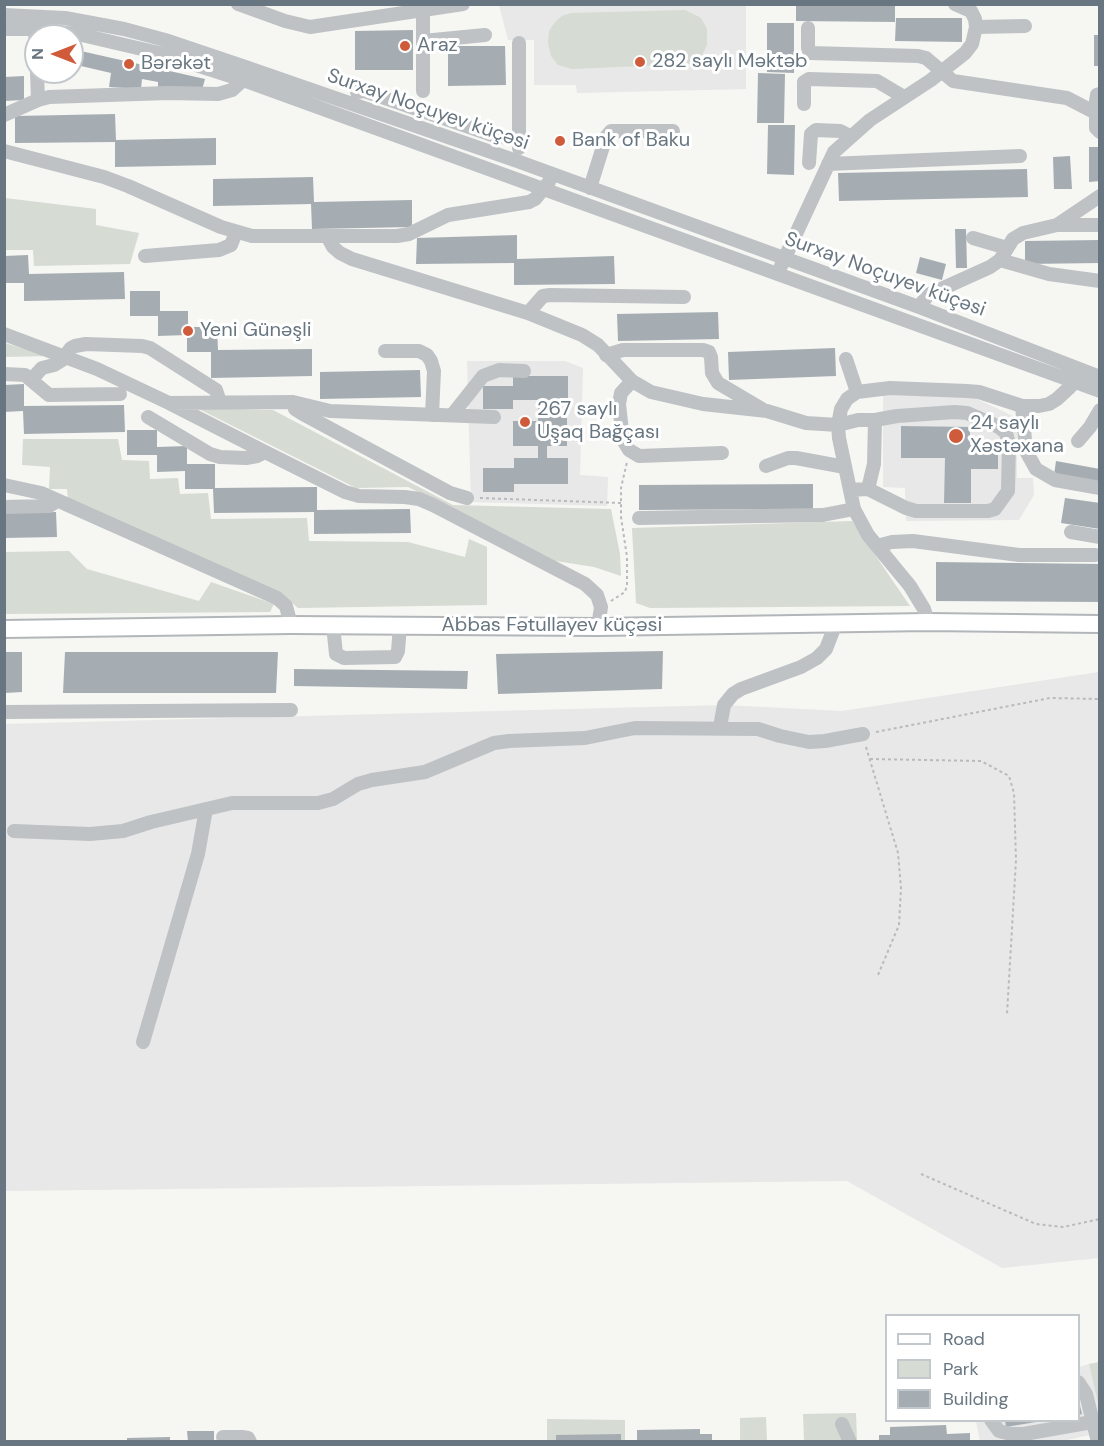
<!DOCTYPE html>
<html>
<head>
<meta charset="utf-8">
<style>
  body { margin:0 }
  #map { position:relative; width:1104px; height:1446px; overflow:hidden; background:#f6f6f3; font-family:"DM Sans",sans-serif }
  canvas { display:block }
  .frame { position:absolute; inset:0; border:6px solid #687681; pointer-events:none }
  .legend { position:absolute; left:885px; top:1314px; width:195px; height:108px; box-sizing:border-box; background:#fff; border:2px solid #c3c8cd; margin:0; padding:8px 10px; list-style:none; font-size:18px; color:#687681 }
  .legend li { display:flex; align-items:center; gap:12px; height:30px }
  .legend b { width:30px; border:2px solid #c3c8cd }
  .north { position:absolute; left:24px; top:24px; width:60px; height:60px; box-sizing:border-box; background:#fff; border:2px solid #c3c8cd; border-radius:50%; rotate:270deg; font-size:16px; font-weight:700; line-height:24px; text-align:center; color:#687681 }
  .north::after { content:''; display:block; margin:auto; width:21px; height:27px; background:#d05b3a; clip-path:polygon(50% 0,100% 100%,50% 72%,0 100%) }
</style>
</head>
<body>
<div id="map">
<canvas width="1104" height="1446"></canvas>
<div class="frame"></div>
<ul class="legend">
<li><b style="height:8px;background:#fff"></b>Road</li>
<li><b style="height:16px;background:#d6dbd3"></b>Park</li>
<li><b style="height:16px;background:#a6adb2"></b>Building</li>
</ul>
<div class="north">N</div>
</div>
<script>
const c = document.querySelector('canvas').getContext('2d');
c.lineJoin = 'round';
function paint(path, color) { c.fillStyle = color; c.fill(path, 'evenodd'); }
const poly = rows => new Path2D(rows.map(r => 'M' + r).join(''));
function stroke(path, color, width, dash) { c.strokeStyle = color; c.lineWidth = width; c.lineCap = dash ? 'butt' : 'round'; c.setLineDash(dash || []); c.stroke(path); }
function drawText(font, color, halo, rows, align = 'center') {
  c.font = font + ' "DM Sans",sans-serif'; c.lineWidth = 6; c.setLineDash([]); c.textBaseline = 'middle'; c.strokeStyle = halo; c.fillStyle = color; for (const [text, x, y, turn = 0] of rows) {
    c.save(); c.translate(x, y); c.rotate((+turn || 0) * Math.PI / 180); c.textAlign = isNaN(turn) ? turn : align; if (halo) c.strokeText(text, 0, 0); c.fillText(text, 0, 0); c.restore();
  }
}
const built = poly([
  [499,5,746,5,746,89,577,93,576,85,534,85,534,40,508,40],
  [467,361,565,361,583,368,580,475,608,477,607,506,471,502],
  [883,394,971,396,1017,418,1017,478,1033,478,1034,495,1019,520,906,521,905,488,883,487],
  [1099,672,1099,1258,1002,1268,847,1181,5,1191,4,724,724,705,842,711],
  [1089,1364,1099,1408,1099,1433,1062,1441,980,1441,976,1421,1078,1420,1079,1367]
]);
const green = poly([
  [685,10,701,18,707,29,707,45,701,57,690,64,572,69,558,65,551,56,548,43,549,31,555,22,562,16,571,13],
  [5,198,96,209,96,225,139,233,130,264,34,266,33,250,5,250],
  [5,343,48,356,5,357],
  [197,408,273,410,453,505,611,509,620,554,621,576,594,567,556,561,408,487,356,488],
  [23,439,118,439,122,460,149,461,150,479,178,478,180,494,208,493,211,519,307,518,309,541,408,542,465,557,469,539,487,547,487,605,298,608,288,599,68,500,67,489,49,489,50,467,22,465],
  [852,521,910,606,650,608,636,603,632,528],
  [69,551,87,569,199,601,211,582,274,604,270,612,5,614,4,552],
  [1099,1362,1100,1362,1099,1408,1089,1364],
  [856,1413,857,1441,804,1441,803,1414],
  [766,1417,767,1441,740,1441,740,1418],
  [547,1419,625,1420,625,1441,547,1441]
]);
const building = poly([
  [796,4,895,4,895,22,796,21],
  [896,18,962,18,962,42,895,41],
  [767,23,794,23,794,73,767,72],
  [413,30,413,70,355,70,355,31],
  [1094,35,1100,35,1100,66,1094,66],
  [448,46,505,46,506,85,448,86],
  [72,49,205,79,202,90,158,89,158,82,142,79,141,89,109,87,111,73,81,66,82,57,72,55],
  [758,73,785,74,784,123,757,123],
  [24,76,24,100,4,101,4,77],
  [115,114,116,140,216,138,216,165,115,167,115,142,15,143,15,116],
  [768,125,795,125,794,175,767,174],
  [1089,147,1100,147,1100,181,1089,182],
  [1070,156,1072,189,1054,189,1053,157],
  [1027,169,1028,197,839,201,838,173],
  [313,177,314,202,412,200,412,227,312,229,311,204,213,206,213,179],
  [955,229,966,229,967,268,956,268],
  [517,235,517,259,614,256,615,284,514,285,514,263,416,264,417,238],
  [1100,240,1100,263,1025,264,1025,241],
  [28,255,29,274,124,272,125,299,24,301,24,283,4,283,4,256],
  [920,257,946,264,942,280,916,273],
  [130,291,160,291,160,311,188,311,188,327,217,327,218,350,312,349,312,376,211,378,211,352,187,352,187,335,158,336,158,316,130,316],
  [718,312,719,339,618,341,617,314],
  [835,348,836,376,729,380,728,352],
  [420,370,421,397,320,399,320,372],
  [513,376,568,376,568,400,548,400,548,415,567,415,567,446,547,446,547,458,568,458,568,484,514,484,514,492,483,492,483,468,514,468,514,458,538,458,538,446,513,446,513,421,538,421,538,400,513,400,513,409,483,409,483,386,513,386],
  [24,384,24,406,124,405,125,432,24,434,23,411,4,412,4,385],
  [901,426,970,427,970,445,998,446,998,469,971,469,971,503,944,503,945,458,901,458],
  [127,430,157,430,157,447,187,446,187,464,215,464,215,488,317,487,317,510,410,509,411,533,314,534,314,512,214,513,213,489,185,489,185,471,157,472,157,455,127,455],
  [1056,461,1100,469,1100,482,1054,475],
  [813,484,813,509,639,510,639,485],
  [1065,498,1100,503,1100,529,1061,523],
  [56,512,57,537,4,538,4,513],
  [936,562,1100,564,1100,602,936,601],
  [663,651,662,689,498,694,496,654],
  [5,652,22,652,22,692,5,693],
  [65,652,278,652,276,693,63,693],
  [294,669,468,671,467,689,294,686],
  [1078,1398,1082,1414,1078,1415],
  [1005,1420,1036,1420,1036,1422,1006,1427],
  [946,1425,947,1434,970,1433,970,1442,879,1442,879,1435,890,1435,890,1427],
  [700,1429,700,1434,712,1434,712,1442,637,1442,637,1430],
  [187,1431,214,1431,214,1442,188,1442],
  [621,1434,621,1442,556,1442,556,1435],
  [170,1437,170,1442,127,1442,127,1438]
]);
const path = poly([
  [480,498,621,503],
  [611,601,625,592,627,585,627,557,621,517,621,488,627,462],
  [876,732,1050,698,1100,699],
  [866,747,898,853,901,888,899,925,878,975],
  [870,759,981,761,1009,776,1014,793,1016,860,1007,1014],
  [921,1174,1036,1224,1063,1227,1100,1219]
]);
const minor = poly([
  [238,4,285,21,310,27,463,4],
  [423,10,423,91],
  [4,15,65,18,124,29,165,40,248,68,517,161,919,307,1100,377],
  [976,27,1025,26],
  [808,28,808,48,810,53,918,56,926,58,953,81,1067,98,1096,113],
  [4,29,35,29,82,35,159,53,243,80,1100,391],
  [35,29,36,55],
  [423,41,485,35],
  [519,43,519,148],
  [37,72,38,100],
  [357,92,364,91,492,135,519,140],
  [1100,94,1097,95,1096,101,1096,128,1100,132],
  [804,104,804,82,809,79,877,81,904,97],
  [4,115,38,100,49,97,168,93,218,94,232,90,243,80,245,75],
  [4,151,104,177,128,186,221,227,252,236,397,236,409,234,448,215,529,202,535,199,549,182],
  [809,163,811,134,816,130,840,131,850,136],
  [828,164,1020,156],
  [590,188,606,137,611,131,673,131],
  [1057,225,1100,196],
  [327,236,333,247,340,253,352,259,528,313,582,335,598,345,632,381,651,392,703,404,767,411,806,423,838,425,858,420,875,420,897,416,955,412,967,413,999,427,1006,433,1009,444,1008,491,995,509,988,511,916,511,906,508,868,489,850,490],
  [973,238,1007,248],
  [145,256,219,250,231,245,236,232],
  [1000,260,1049,274,1100,281],
  [781,266,834,152,870,120,931,80,965,53,972,44,976,27,975,19,971,11,955,4],
  [919,307,928,295,990,267,1000,260,1013,239,1023,233,1057,225,1100,225],
  [528,313,543,296,550,295,684,297],
  [4,334,97,369,169,403,265,452],
  [385,351,419,351,427,355,431,361,434,371,432,415],
  [606,355,623,350,703,350,709,352,711,357,712,373,718,383,762,409],
  [846,359,857,392],
  [4,374,25,375,49,395,120,394],
  [32,379,42,368,54,365,62,360,71,348,75,346,86,344,142,346,150,348,216,390,220,402],
  [632,381,621,393,619,404,623,440,629,450,639,456,722,453],
  [293,402,295,409,303,414,450,493,467,498],
  [169,403,293,402,330,411,494,417],
  [1022,406,1026,451,1036,469,1055,480,1100,488],
  [452,415,483,376,499,370,524,371],
  [148,417,210,454,220,457,246,458,257,456,265,452,345,492,359,496,405,497,419,499,433,505,585,584,597,595,601,607,598,627],
  [1078,441,1090,427,1100,410],
  [766,466,788,458,796,458,845,467],
  [4,485,41,493,277,598,286,606,291,625],
  [868,489,874,464,875,420],
  [4,507,49,506,57,501],
  [639,518,823,515,854,509],
  [1071,532,1100,537],
  [877,546,892,542,913,541,1019,555,1095,555],
  [928,622,924,609,910,586,868,535,854,509,839,438,838,425,841,409,847,399,857,392,890,388,967,391,979,392,1022,406,1039,406,1049,404,1057,399,1070,387,1078,374],
  [333,625,336,654,344,658,395,657,398,651,400,626],
  [4,712,291,710],
  [720,727,724,705,733,694,741,689,801,667,817,658,826,649,836,623],
  [14,831,90,834,123,831,151,822,232,803,318,803,333,799,358,784,372,780,425,772,494,743,509,741,585,738,635,728,758,729,780,736,809,742,825,741,863,734],
  [143,1042,198,854,206,809],
  [1078,1382,1086,1394,1098,1442],
  [991,1420,999,1431,1011,1434,1024,1434,1092,1422],
  [842,1424,850,1442],
  [223,1437,242,1437,248,1438,250,1442]
]);
const major = poly([
  [4,629,291,625,598,627,928,622,1100,624]
]);
const markers = [
  [405,46,6,"#d05b3a"],
  [640,62,6,"#d05b3a"],
  [129,64,6,"#d05b3a"],
  [560,141,6,"#d05b3a"],
  [188,331,6,"#d05b3a"],
  [525,422,6,"#d05b3a"],
  [956,436,8,"#d05b3a"]
];
const poiNames = [
  ["Araz",417,46],
  ["282 saylı Məktəb",652,62],
  ["Bərəkət",141,64],
  ["Bank of Baku",572,141],
  ["Yeni Günəşli",200,331],
  ["267 saylı",537,410],
  ["Uşaq Bağçası",537,433],
  ["24 saylı",970,424],
  ["Xəstəxana",970,447]
];
const streetNames = [
  ["Surxay Noçuyev küçəsi",428,110,19],
  ["Surxay Noçuyev küçəsi",885,275,20],
  ["Abbas Fətullayev küçəsi",552,626]
];
paint(built, '#e7e8e7');
paint(green, '#d6dbd3');
paint(building, '#a6adb2');
stroke(major, '#b2b6b9', 20);
stroke(path, '#b8bbbd', 2, [3, 3]);
stroke(minor, '#bec2c5', 14);
stroke(major, '#fff', 16);
for (const [x, y, r, color] of markers) { const dot = new Path2D(); dot.arc(x, y, r, 0, 2 * Math.PI); c.fillStyle = color; c.fill(dot); stroke(dot, '#fff', 2); }
drawText('20px', '#687681', '#fff', poiNames, 'left');
drawText('20px', '#687681', '#fff', streetNames);
</script>
</body>
</html>
